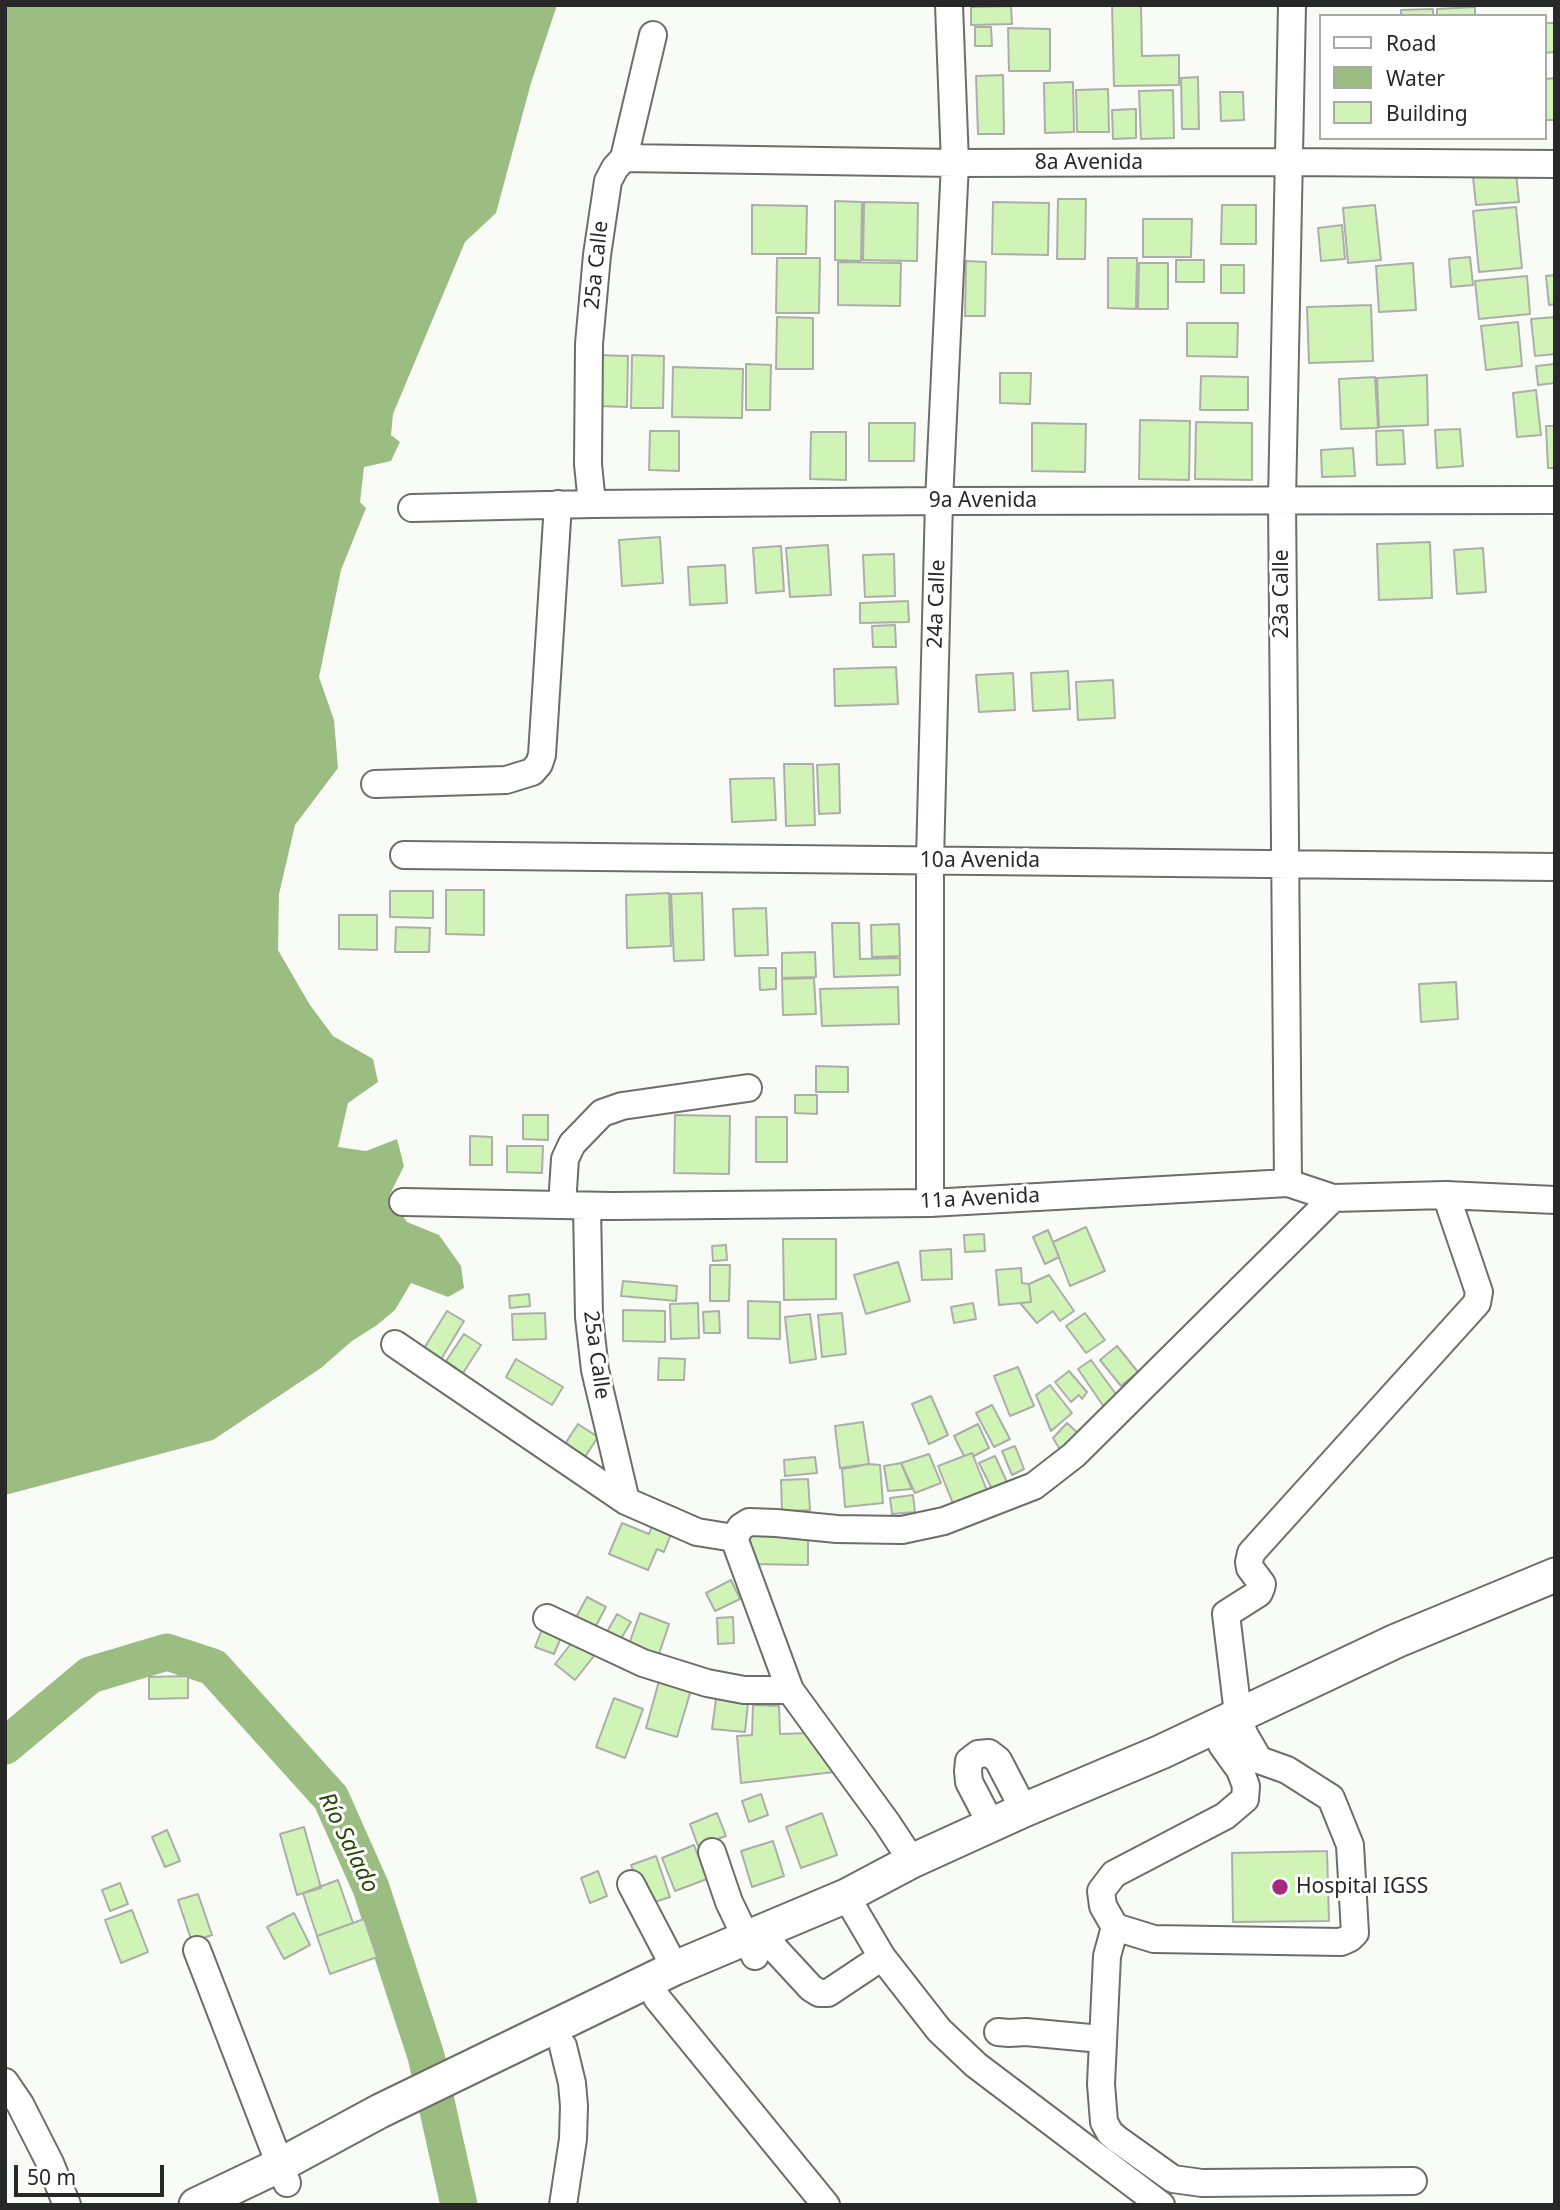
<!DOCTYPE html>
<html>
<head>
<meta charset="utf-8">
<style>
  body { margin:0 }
  #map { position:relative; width:1560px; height:2210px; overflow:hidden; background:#f9fbf7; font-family:"Noto Sans",sans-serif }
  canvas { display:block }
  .frame { position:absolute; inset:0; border:7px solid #272827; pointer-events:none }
  .legend { position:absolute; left:1319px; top:14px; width:228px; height:126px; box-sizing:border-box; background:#fff; border:2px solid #a9a9a9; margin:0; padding:9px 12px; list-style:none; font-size:21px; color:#272827 }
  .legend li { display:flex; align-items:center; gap:14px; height:35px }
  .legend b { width:35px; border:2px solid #a9a9a9 }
  .scale { position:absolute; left:14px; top:2165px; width:150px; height:32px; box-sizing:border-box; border:4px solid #272827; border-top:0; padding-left:9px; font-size:21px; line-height:24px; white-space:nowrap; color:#272827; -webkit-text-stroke:5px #fff; paint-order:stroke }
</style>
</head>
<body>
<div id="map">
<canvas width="1560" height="2210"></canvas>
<div class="frame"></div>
<ul class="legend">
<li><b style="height:9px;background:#fff"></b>Road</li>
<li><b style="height:19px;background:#9bbd82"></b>Water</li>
<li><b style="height:19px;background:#d0f3b6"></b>Building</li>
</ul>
<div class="scale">50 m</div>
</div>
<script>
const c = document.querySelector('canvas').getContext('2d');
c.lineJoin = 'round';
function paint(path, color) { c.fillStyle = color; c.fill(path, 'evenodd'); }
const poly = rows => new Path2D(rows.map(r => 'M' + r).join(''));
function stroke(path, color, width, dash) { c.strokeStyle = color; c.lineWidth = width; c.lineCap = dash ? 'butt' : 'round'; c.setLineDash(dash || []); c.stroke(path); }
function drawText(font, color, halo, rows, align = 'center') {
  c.font = font + ' "Noto Sans",sans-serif'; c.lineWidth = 6; c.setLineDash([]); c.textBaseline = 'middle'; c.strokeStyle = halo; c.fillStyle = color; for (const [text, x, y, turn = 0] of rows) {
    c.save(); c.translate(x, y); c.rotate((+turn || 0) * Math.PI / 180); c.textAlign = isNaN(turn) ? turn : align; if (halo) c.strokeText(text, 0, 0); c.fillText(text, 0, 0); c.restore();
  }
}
const water = poly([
  [5,5,557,5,531,83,496,213,465,242,393,414,391,435,400,442,391,461,364,467,360,502,366,508,341,570,319,677,334,720,338,768,295,825,279,894,278,950,310,1005,333,1036,373,1059,378,1082,348,1103,338,1147,366,1151,397,1139,404,1166,389,1196,407,1222,439,1235,461,1266,464,1288,448,1297,411,1283,395,1310,377,1325,352,1341,321,1368,213,1440,5,1495]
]);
const river = poly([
  [5,1746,90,1675,167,1652,213,1667,331,1798,371,1888,426,2056,459,2205]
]);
const building = poly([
  [1112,5,1141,5,1142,56,1179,55,1179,85,1114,86,1112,5],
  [1011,6,1012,24,971,25,971,7,1011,6],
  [1475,7,1475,16,1437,16,1437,9,1475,7],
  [1433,9,1433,16,1401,16,1401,10,1433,9],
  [1544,23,1555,23,1555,52,1544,53,1544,23],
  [975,27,991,27,992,46,975,46,975,27],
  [1008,28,1050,29,1050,71,1009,71,1008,28],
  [1003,75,1004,134,978,134,976,76,1003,75],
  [1198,77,1199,129,1182,129,1181,78,1198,77],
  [1555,78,1555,120,1546,120,1545,79,1555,78],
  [1073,82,1074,132,1045,133,1044,83,1073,82],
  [1108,89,1109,132,1077,132,1076,90,1108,89],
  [1173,90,1174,138,1141,139,1139,91,1173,90],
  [1220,92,1243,92,1244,120,1221,121,1220,92],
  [1136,109,1136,138,1113,139,1112,110,1136,109],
  [1516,173,1519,202,1476,205,1473,177,1516,173],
  [1058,199,1086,199,1085,259,1057,259,1058,199],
  [835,201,862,202,861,261,835,260,835,201],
  [864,202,918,203,917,261,863,260,864,202],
  [993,202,1049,203,1048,255,992,254,993,202],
  [752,205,807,206,806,254,752,254,752,205],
  [1222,205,1256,205,1256,244,1221,244,1222,205],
  [1375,205,1381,260,1348,263,1343,208,1375,205],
  [1516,207,1522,268,1479,272,1473,211,1516,207],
  [1143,219,1192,219,1191,257,1143,257,1143,219],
  [1342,225,1345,259,1321,261,1318,228,1342,225],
  [1470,257,1473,285,1451,287,1449,259,1470,257],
  [777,258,820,258,819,313,776,313,777,258],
  [1108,258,1137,258,1136,309,1108,308,1108,258],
  [1176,260,1204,260,1204,282,1176,282,1176,260],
  [966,261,986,262,985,316,965,316,966,261],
  [838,262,901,263,900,306,838,305,838,262],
  [1139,263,1168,263,1168,309,1138,309,1139,263],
  [1413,263,1416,310,1379,312,1376,266,1413,263],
  [1221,265,1244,265,1244,293,1221,293,1221,265],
  [1555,275,1555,304,1549,305,1546,276,1555,275],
  [1527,276,1530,314,1479,319,1475,281,1527,276],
  [1371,305,1373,361,1309,363,1307,307,1371,305],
  [777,317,813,318,813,369,776,369,777,317],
  [1555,317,1555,354,1535,356,1531,319,1555,317],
  [1518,322,1522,366,1486,370,1481,326,1518,322],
  [1187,323,1238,323,1237,357,1187,356,1187,323],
  [599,355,628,356,627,407,599,406,599,355],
  [632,355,664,356,663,408,631,408,632,355],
  [746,364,771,365,770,410,746,410,746,364],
  [1555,364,1555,383,1538,385,1536,366,1555,364],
  [673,367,743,369,742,418,672,417,673,367],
  [1000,373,1031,373,1030,404,1000,403,1000,373],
  [1427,375,1428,425,1379,427,1377,378,1427,375],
  [1201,376,1248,377,1248,410,1200,410,1201,376],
  [1375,377,1378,428,1341,429,1339,379,1375,377],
  [1536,390,1541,435,1517,437,1513,393,1536,390],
  [1140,420,1190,421,1189,480,1139,479,1140,420],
  [1196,422,1252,423,1252,480,1195,479,1196,422],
  [869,423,915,423,914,461,869,461,869,423],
  [1032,423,1086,424,1085,472,1032,471,1032,423],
  [1546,426,1555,426,1555,468,1548,468,1546,426],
  [1460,429,1463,466,1437,468,1435,430,1460,429],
  [1403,430,1405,464,1377,465,1376,431,1403,430],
  [650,431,679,431,679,471,649,470,650,431],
  [811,432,846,432,846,480,810,479,811,432],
  [1353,448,1355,476,1322,477,1321,450,1353,448],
  [660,537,663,583,622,586,619,540,660,537],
  [1430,542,1432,598,1379,600,1377,544,1430,542],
  [828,545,831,595,790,597,786,548,828,545],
  [781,546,784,591,756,593,753,548,781,546],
  [1483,548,1486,592,1457,594,1454,550,1483,548],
  [894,554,895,596,865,597,863,555,894,554],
  [725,565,727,603,690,605,688,567,725,565],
  [908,601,909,622,860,623,860,603,908,601],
  [895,625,896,647,873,647,872,626,895,625],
  [896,667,898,704,835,706,834,669,896,667],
  [1068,671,1070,709,1033,711,1031,673,1068,671],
  [1013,673,1015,710,979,712,976,675,1013,673],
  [1113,680,1115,718,1078,720,1076,682,1113,680],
  [784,764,813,764,815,825,786,826,784,764],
  [839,764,840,813,819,814,817,765,839,764],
  [774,778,776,820,732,822,730,779,774,778],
  [446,890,484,890,484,935,446,934,446,890],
  [390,891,433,891,433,918,390,917,390,891],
  [669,893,671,946,627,948,626,895,669,893],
  [702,893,704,960,674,961,671,894,702,893],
  [766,908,768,955,735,956,733,909,766,908],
  [339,915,377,915,377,950,339,949,339,915],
  [832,923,859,923,860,959,900,958,900,975,834,977,832,923],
  [899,924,900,956,872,957,871,925,899,924],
  [396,927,430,928,429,952,395,952,396,927],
  [815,952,816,977,782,978,782,953,815,952],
  [759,968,776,968,776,989,760,990,759,968],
  [814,978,816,1014,783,1015,782,979,814,978],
  [1456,982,1458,1019,1421,1022,1419,984,1456,982],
  [898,987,899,1024,822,1026,820,989,898,987],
  [816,1066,848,1067,848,1092,816,1092,816,1066],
  [795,1095,817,1095,817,1114,795,1113,795,1095],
  [523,1115,548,1115,548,1140,523,1139,523,1115],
  [675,1115,730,1116,729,1174,674,1173,675,1115],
  [756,1117,787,1117,787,1162,756,1162,756,1117],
  [470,1136,492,1137,492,1165,470,1165,470,1136],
  [507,1146,543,1146,542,1173,507,1172,507,1146],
  [1086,1227,1105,1271,1070,1286,1053,1242,1086,1227],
  [1048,1230,1059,1257,1045,1264,1033,1237,1048,1230],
  [984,1234,985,1251,965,1252,964,1235,984,1234],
  [783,1239,836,1239,836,1299,784,1300,783,1239],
  [726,1245,727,1260,713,1261,712,1246,726,1245],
  [951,1249,952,1279,922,1280,920,1251,951,1249],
  [898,1262,910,1301,866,1314,854,1275,898,1262],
  [710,1265,730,1265,729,1301,710,1301,710,1265],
  [1021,1268,1022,1283,1029,1284,1031,1302,999,1305,996,1270,1021,1268],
  [1049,1275,1074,1311,1060,1321,1053,1311,1037,1323,1020,1303,1031,1302,1029,1284,1049,1275],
  [623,1281,677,1286,676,1301,621,1296,623,1281],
  [529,1294,530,1306,510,1308,509,1296,529,1294],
  [748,1301,780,1302,780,1339,748,1338,748,1301],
  [698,1303,699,1338,671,1339,670,1304,698,1303],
  [973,1303,976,1319,954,1323,951,1307,973,1303],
  [623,1310,665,1311,665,1342,623,1341,623,1310],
  [447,1311,464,1321,440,1361,423,1350,447,1311],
  [719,1311,720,1333,704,1333,703,1312,719,1311],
  [545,1313,546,1339,513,1340,512,1314,545,1313],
  [842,1313,846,1354,822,1357,818,1315,842,1313],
  [1085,1313,1105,1340,1086,1353,1066,1326,1085,1313],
  [810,1314,816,1359,790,1363,785,1317,810,1314],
  [464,1334,481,1345,463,1373,446,1361,464,1334],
  [1117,1346,1138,1372,1121,1386,1100,1360,1117,1346],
  [659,1358,685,1359,684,1380,658,1380,659,1358],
  [516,1359,563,1387,552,1405,506,1377,516,1359],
  [1091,1360,1118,1397,1104,1407,1078,1369,1091,1360],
  [1018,1367,1034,1406,1010,1416,994,1376,1018,1367],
  [1069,1371,1087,1392,1082,1399,1079,1395,1071,1402,1055,1382,1069,1371],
  [1050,1385,1072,1413,1051,1431,1036,1395,1050,1385],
  [931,1396,948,1435,929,1444,912,1404,931,1396],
  [992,1405,1010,1439,994,1447,976,1413,992,1405],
  [863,1422,869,1464,840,1468,835,1426,863,1422],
  [1067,1423,1081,1436,1062,1453,1053,1438,1067,1423],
  [578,1424,598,1437,581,1463,561,1450,578,1424],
  [978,1424,989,1448,974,1456,972,1453,964,1456,954,1436,978,1424],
  [1015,1446,1024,1469,1012,1475,1002,1451,1015,1446],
  [972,1453,988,1493,954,1506,938,1466,972,1453],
  [929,1454,941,1483,915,1493,901,1463,929,1454],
  [995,1456,1007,1482,992,1489,979,1463,995,1456],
  [815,1457,817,1473,785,1476,784,1460,815,1457],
  [901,1463,912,1489,888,1491,884,1466,901,1463],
  [869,1464,880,1465,883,1503,845,1507,842,1469,869,1464],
  [808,1479,810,1510,782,1511,781,1480,808,1479],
  [913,1495,915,1512,892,1514,890,1498,913,1495],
  [622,1523,649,1534,652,1526,671,1534,664,1552,657,1549,648,1570,609,1554,622,1523],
  [747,1530,808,1531,808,1565,747,1564,747,1530],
  [731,1580,740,1599,715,1611,706,1593,731,1580],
  [587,1597,606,1607,592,1633,573,1623,587,1597],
  [640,1613,669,1624,658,1657,628,1647,640,1613],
  [617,1614,631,1622,616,1647,603,1639,617,1614],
  [733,1617,734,1643,718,1644,717,1618,733,1617],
  [543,1627,562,1635,554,1654,535,1647,543,1627],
  [574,1640,594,1656,575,1680,555,1664,574,1640],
  [188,1676,188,1698,149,1699,149,1677,188,1676],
  [659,1681,691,1690,677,1737,646,1728,659,1681],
  [614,1698,643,1709,625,1758,596,1747,614,1698],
  [716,1699,748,1703,745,1732,712,1729,716,1699],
  [753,1705,779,1706,780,1734,810,1733,834,1772,741,1783,737,1736,752,1735,753,1705],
  [761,1794,768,1815,749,1822,742,1801,761,1794],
  [717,1813,726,1836,698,1846,690,1824,717,1813],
  [822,1813,837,1855,801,1868,786,1827,822,1813],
  [304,1827,321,1888,297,1895,280,1834,304,1827],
  [167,1830,180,1861,165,1867,152,1837,167,1830],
  [773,1841,784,1876,752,1887,741,1851,773,1841],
  [694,1845,707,1879,675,1891,662,1858,694,1845],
  [1327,1851,1329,1921,1233,1922,1232,1853,1327,1851],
  [656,1856,670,1897,646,1905,631,1865,656,1856],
  [598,1871,607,1896,590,1903,581,1878,598,1871],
  [338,1880,353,1923,317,1936,303,1893,338,1880],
  [120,1883,128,1904,110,1911,102,1890,120,1883],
  [198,1894,212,1935,192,1942,178,1900,198,1894],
  [132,1910,148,1952,121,1963,105,1920,132,1910],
  [294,1913,310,1945,284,1959,267,1927,294,1913],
  [364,1919,377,1957,330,1974,317,1936,364,1919]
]);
const minor = poly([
  [624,158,955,163,1288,162,1555,164],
  [592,504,588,464,589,344,597,255,608,181,615,168,624,158,653,35],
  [412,508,592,504,939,501,1555,500],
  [375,784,506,780,532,772,539,764,542,755,558,504],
  [404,855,1555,867],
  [1288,1183,1282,500,1292,5],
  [403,1202,613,1206,930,1203,1288,1183,1333,1198,1446,1195,1555,1200],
  [930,1203,930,861,939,501,955,163,949,5],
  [562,1205,565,1159,572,1144,602,1113,622,1106,748,1088],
  [587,1206,589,1317,595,1370,626,1501],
  [395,1344,626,1501,697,1532,734,1538,741,1527,749,1522,776,1523,837,1529,902,1530,944,1521,1034,1486,1074,1455,1333,1198],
  [734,1538,790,1690,887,1823,912,1861],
  [547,1618,643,1663,707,1683,744,1690,790,1690],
  [1215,1726,1222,1745,1240,1770,1246,1786,1245,1799,1225,1816,1114,1874,1101,1891,1103,1906,1115,1927,1154,1939,1341,1942,1350,1938,1355,1933,1350,1845,1331,1798,1287,1770,1259,1760,1244,1734,1238,1714,1226,1614,1259,1593,1261,1588,1262,1584,1250,1568,1249,1562,1251,1553,1477,1303,1479,1292,1446,1195],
  [992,1826,969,1782,968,1771,969,1761,978,1754,989,1753,998,1760,1024,1810],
  [712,1852,729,1902,755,1956],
  [631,1884,675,1968],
  [846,1896,882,1957,939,2030,976,2065,1161,2205],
  [1115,1927,1107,1956,1101,2084,1104,2122,1110,2133,1117,2139,1173,2179,1202,2183,1413,2181],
  [767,1930,774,1948,811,1988,819,1993,828,1993,882,1957],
  [197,1950,287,2183],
  [657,1998,826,2205],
  [998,2032,1009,2033,1026,2032,1101,2039],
  [563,2046,572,2083,574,2106,573,2139,563,2205],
  [5,2082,20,2104,50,2163,67,2205]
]);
const major = poly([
  [196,2205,280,2165,380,2111,675,1968,846,1896,912,1861,1024,1810,1161,1752,1396,1641,1555,1575]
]);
const markers = [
  [1280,1887,9,"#a52a7d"]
];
const streetNames = [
  ["8a Avenida",1089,163],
  ["25a Calle",597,265,-84],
  ["9a Avenida",983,501],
  ["23a Calle",1282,594,-90],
  ["24a Calle",937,604,-88],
  ["10a Avenida",980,861],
  ["11a Avenida",980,1199,-3],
  ["25a Calle",596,1355,82]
];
const poiNames = [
  ["Hospital IGSS",1296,1887]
];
const waterNames = [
  ["Río Salado",348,1843,64]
];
paint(water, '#9bbd82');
stroke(river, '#9bbd82', 37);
paint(building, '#d0f3b6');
stroke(building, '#adaeab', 2);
stroke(minor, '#6d6e6c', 30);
stroke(major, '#6d6e6c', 37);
stroke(minor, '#fff', 26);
stroke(major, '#fff', 33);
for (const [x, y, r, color] of markers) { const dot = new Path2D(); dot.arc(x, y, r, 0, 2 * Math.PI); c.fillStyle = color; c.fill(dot); stroke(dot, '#fff', 2.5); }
drawText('21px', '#272827', '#fff', streetNames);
drawText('21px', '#272827', '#fff', poiNames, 'left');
drawText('italic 23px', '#2a4808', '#fff', waterNames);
</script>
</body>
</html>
